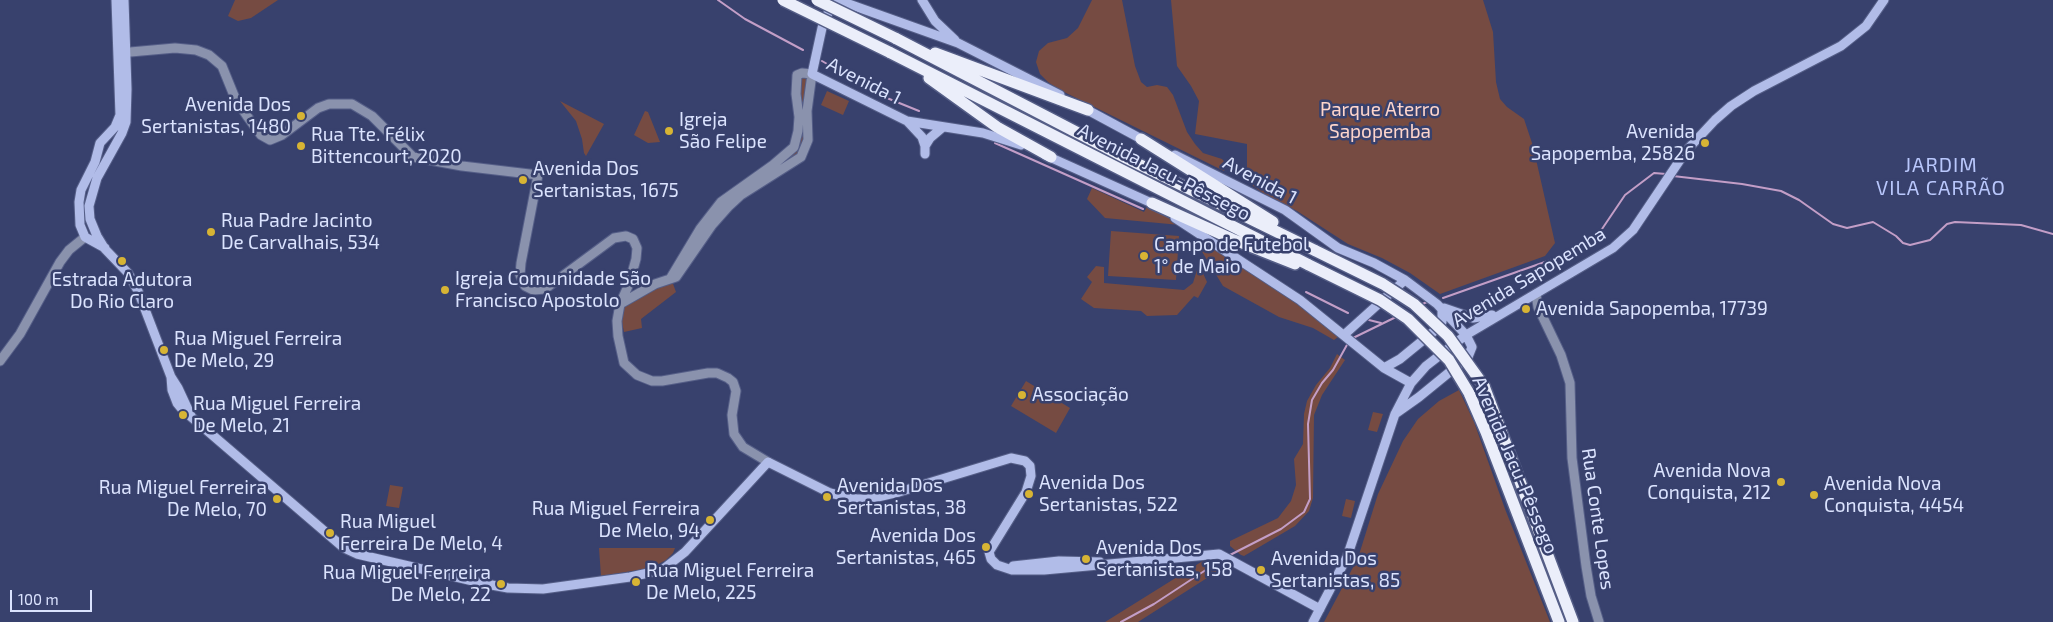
<!DOCTYPE html>
<html>
<head>
<meta charset="utf-8">
<style>
  body { margin:0 }
  #map { position:relative; width:2053px; height:622px; overflow:hidden; background:#38416d; font-family:"Exo 2",sans-serif }
  canvas { display:block }
  .scale { position:absolute; left:10px; top:590px; width:82px; height:22px; box-sizing:border-box; border:2px solid #dbe3fe; border-top:0; padding-left:6px; font-size:15px; line-height:18px; white-space:nowrap; color:#dbe3fe; -webkit-text-stroke:4px #38416d; paint-order:stroke }
</style>
</head>
<body>
<div id="map">
<canvas width="2053" height="622"></canvas>
<div class="scale">100 m</div>
</div>
<script>
const c = document.querySelector('canvas').getContext('2d');
c.lineJoin = 'round';
function paint(path, color) { c.fillStyle = color; c.fill(path, 'evenodd'); }
const poly = rows => new Path2D(rows.map(r => 'M' + r).join(''));
function stroke(path, color, width, dash) { c.strokeStyle = color; c.lineWidth = width; c.lineCap = dash ? 'butt' : 'round'; c.setLineDash(dash || []); c.stroke(path); }
function drawText(font, color, halo, rows, align = 'center') {
  c.font = font + ' "Exo 2",sans-serif'; c.lineWidth = 5; c.setLineDash([]); c.textBaseline = 'middle'; c.strokeStyle = halo; c.fillStyle = color; for (const [text, x, y, turn = 0] of rows) {
    c.save(); c.translate(x, y); c.rotate((+turn || 0) * Math.PI / 180); c.textAlign = isNaN(turn) ? turn : align; if (halo) c.strokeText(text, 0, 0); c.fillText(text, 0, 0); c.restore();
  }
}
const green = poly([
  [235,0,278,0,251,18,238,21,228,16],
  [1092,0,1122,0,1135,66,1141,82,1147,87,1157,85,1167,87,1173,95,1187,132,1195,144,1203,153,1222,159,1227,165,1224,171,1058,89,1048,82,1040,74,1036,62,1039,51,1048,43,1067,38,1078,28],
  [1171,0,1483,0,1493,32,1496,82,1500,99,1507,107,1524,119,1533,146,1555,243,1545,256,1440,294,1410,273,1382,258,1348,244,1297,211,1263,193,1253,186,1247,176,1247,144,1195,134,1199,101,1191,86,1177,66],
  [802,77,808,78,808,131,799,152,792,160,762,174,791,153,800,79],
  [827,91,849,101,843,115,821,105],
  [560,101,604,124,586,156,584,153,582,139,576,121],
  [645,111,648,112,660,142,648,143,634,135],
  [1092,188,1144,212,1148,205,1180,225,1105,218,1087,199],
  [1111,231,1179,236,1176,280,1108,276],
  [1200,239,1301,306,1337,332,1338,337,1334,340,1313,328,1279,317,1223,286,1201,250],
  [1096,266,1104,267,1104,283,1184,290,1193,283,1197,270,1202,271,1207,282,1198,298,1194,296,1177,315,1147,316,1141,311,1094,308,1081,299,1092,282,1087,277],
  [672,281,676,292,641,319,642,328,624,332,621,318,623,308,628,301],
  [1337,354,1345,360,1322,395,1314,415,1313,498,1309,511,1295,526,1244,556,1241,555,1230,546,1230,541,1278,518,1291,501,1296,485,1294,459,1303,444,1304,414,1307,401,1316,385,1330,368],
  [1026,381,1070,408,1056,433,1011,406],
  [1459,390,1474,422,1505,509,1550,622,1324,622,1358,558,1378,494,1403,441,1418,419,1439,401],
  [1373,412,1383,414,1377,432,1368,430],
  [390,485,403,487,399,508,386,506],
  [1346,499,1355,501,1351,518,1342,516],
  [599,548,675,548,673,553,666,560,651,568,601,576],
  [1206,559,1218,567,1218,571,1138,622,1105,622]
]);
const stream = poly([
  [718,0,745,19,803,50],
  [822,61,882,96,919,111],
  [995,143,1143,209],
  [1673,176,1742,184,1781,191,1799,200,1833,224,1847,228,1873,222,1896,236,1903,243,1910,245,1930,240,1947,224,1955,222,2021,225,2053,234],
  [1306,292,1348,313],
  [1443,298,1559,257,1584,246,1602,229,1625,195,1654,173,1666,174],
  [1420,305,1427,302],
  [1369,320,1381,323],
  [1353,338,1396,317],
  [1230,555,1281,529,1304,512,1310,499,1308,424,1312,400,1322,383,1333,370,1348,343],
  [1121,622,1154,604,1221,560]
]);
const tertiary = poly([
  [119,53,175,48,196,50,209,55,222,66,235,98,247,116,261,135,270,140,282,135,318,108,329,104,352,104,372,116,413,157,462,166,538,175,521,263,520,275,525,286,533,290,545,289,614,238,626,236,633,239,637,248,636,259,629,284,620,304,617,321,618,336,624,363,637,375,652,381,662,381,708,373,717,373,728,378,733,382,736,391,732,415,734,434,743,447,768,462],
  [1536,294,1538,307,1561,355,1570,383,1572,458,1586,566,1591,596,1599,622],
  [620,304,655,284,676,277,712,225,728,207,741,195,801,157,808,140,807,111,812,74,802,73,797,75,796,94,799,117,798,131,794,147,773,165,721,202,700,229,670,279],
  [0,361,20,334,60,262,69,250,85,237]
]);
const secondary = poly([
  [124,0,127,89,126,122,122,133,97,178,89,206,90,219,97,236,105,249,128,273,138,291,171,377,178,388,191,416],
  [922,0,935,21,955,40],
  [1082,107,1145,141],
  [908,122,922,137,925,146],
  [1021,145,983,133,907,121,812,74,822,28,830,8,836,4,846,3,958,43,1060,95],
  [925,154,925,146,930,138,943,127],
  [1045,155,1156,205],
  [1175,155,1285,210,1338,248,1374,263,1405,280,1437,304,1466,335,1472,347,1468,357,1419,397,1395,414],
  [1175,218,1300,300,1384,368,1411,383],
  [105,248,85,237,80,225,79,202,81,190,95,162,100,143,115,127,120,115,116,0],
  [1444,308,1473,318,1492,315],
  [1345,334,1405,280],
  [1384,368,1400,359,1438,328,1442,322,1442,310],
  [171,377,172,390,177,403,182,409,344,548,357,554,486,584,508,588,543,589,630,577,662,570,685,552,768,462,830,493,856,499,869,499,899,492,1011,458,1025,461,1030,466,1031,476,1026,492,989,552,991,559,997,565,1012,570,1044,570,1219,554,1320,609],
  [1013,566,1059,561,1100,562],
  [1313,622,1347,557,1395,414,1411,383,1426,366,1466,335,1613,248,1633,230,1686,151,1715,120,1731,106,1754,91,1841,46,1866,26,1884,0]
]);
const trunk = poly([
  [895,38,1126,158,1316,251],
  [889,52,1309,265],
  [935,53,1088,110],
  [929,78,997,127,1051,157],
  [1141,139,1273,222],
  [1152,203,1232,239,1295,264],
  [1484,386,1573,622],
  [1469,393,1486,432,1559,622]
]);
const trunkBridge = poly([
  [783,0,889,52],
  [817,0,895,38],
  [1316,251,1383,284,1414,304,1448,336,1484,386],
  [1309,265,1380,300,1408,319,1449,360,1469,393]
]);
const markers = [
  [301,116,5,"#d7b434"],
  [669,131,5,"#d7b434"],
  [1705,143,5,"#d7b434"],
  [301,146,5,"#d7b434"],
  [523,180,5,"#d7b434"],
  [211,232,5,"#d7b434"],
  [1144,256,5,"#d7b434"],
  [122,261,5,"#d7b434"],
  [445,290,5,"#d7b434"],
  [1526,309,5,"#d7b434"],
  [164,350,5,"#d7b434"],
  [1022,395,5,"#d7b434"],
  [183,415,5,"#d7b434"],
  [1781,482,5,"#d7b434"],
  [1029,494,5,"#d7b434"],
  [1814,495,5,"#d7b434"],
  [827,497,5,"#d7b434"],
  [277,499,5,"#d7b434"],
  [710,520,5,"#d7b434"],
  [330,533,5,"#d7b434"],
  [986,547,5,"#d7b434"],
  [1086,559,5,"#d7b434"],
  [1261,570,5,"#d7b434"],
  [636,582,5,"#d7b434"],
  [501,584,5,"#d7b434"]
];
const streetNames = [
  ["Avenida 1",864,81,27],
  ["Avenida Jacu-Pêssego",1164,172,27],
  ["Avenida 1",1260,180,28],
  ["Avenida Sapopemba",1529,277,-31],
  ["Avenida Jacu-Pêssego",1515,465,67],
  ["Rua Conte Lopes",1598,519,82]
];
const poiNames = [
  ["Avenida Dos",291,105,"right"],
  ["Sertanistas, 1480",291,127,"right"],
  ["Igreja",679,120],
  ["São Felipe",679,142],
  ["Avenida",1695,132,"right"],
  ["Sapopemba, 25826",1695,154,"right"],
  ["Rua Tte. Félix",311,135],
  ["Bittencourt, 2020",311,157],
  ["Avenida Dos",533,169],
  ["Sertanistas, 1675",533,191],
  ["Rua Padre Jacinto",221,221],
  ["De Carvalhais, 534",221,243],
  ["Campo de Futebol",1154,245],
  ["1° de Maio",1154,267],
  ["Igreja Comunidade São",455,279],
  ["Francisco Apostolo",455,301],
  ["Estrada Adutora",122,280,"center"],
  ["Do Rio Claro",122,302,"center"],
  ["Avenida Sapopemba, 17739",1536,309],
  ["Rua Miguel Ferreira",174,339],
  ["De Melo, 29",174,361],
  ["Associação",1032,395],
  ["Rua Miguel Ferreira",193,404],
  ["De Melo, 21",193,426],
  ["Avenida Nova",1771,471,"right"],
  ["Conquista, 212",1771,493,"right"],
  ["Avenida Dos",1039,483],
  ["Sertanistas, 522",1039,505],
  ["Avenida Nova",1824,484],
  ["Conquista, 4454",1824,506],
  ["Avenida Dos",837,486],
  ["Sertanistas, 38",837,508],
  ["Rua Miguel Ferreira",267,488,"right"],
  ["De Melo, 70",267,510,"right"],
  ["Rua Miguel Ferreira",700,509,"right"],
  ["De Melo, 94",700,531,"right"],
  ["Rua Miguel",340,522],
  ["Ferreira De Melo, 4",340,544],
  ["Avenida Dos",976,536,"right"],
  ["Sertanistas, 465",976,558,"right"],
  ["Avenida Dos",1096,548],
  ["Sertanistas, 158",1096,570],
  ["Avenida Dos",1271,559],
  ["Sertanistas, 85",1271,581],
  ["Rua Miguel Ferreira",646,571],
  ["De Melo, 225",646,593],
  ["Rua Miguel Ferreira",491,573,"right"],
  ["De Melo, 22",491,595,"right"]
];
const parkNames = [
  ["Parque Aterro",1380,110],
  ["Sapopemba",1380,132]
];
const neighbourhoodNames = [
  ["JARDIM",1941,165],
  ["VILA CARRÃO",1941,188]
];
paint(green, '#764b42');
stroke(stream, '#c39ec7', 2);
stroke(tertiary, '#555e87', 11);
stroke(secondary, '#555e87', 11);
stroke(trunk, '#555e87', 14);
stroke(tertiary, '#8a92ad', 9);
stroke(secondary, '#b1bce8', 9);
stroke(trunk, '#ebeefa', 11);
stroke(trunkBridge, '#555e87', 14, []);
stroke(trunkBridge, '#ebeefa', 11);
for (const [x, y, r, color] of markers) { const dot = new Path2D(); dot.arc(x, y, r, 0, 2 * Math.PI); c.fillStyle = color; c.fill(dot); stroke(dot, '#38416d', 2); }
drawText('19px', '#dbe3fe', '#38416d', streetNames);
drawText('19px', '#dbe3fe', '#38416d', poiNames, 'left');
drawText('19px', '#fed5cb', '#38416d', parkNames);
c.letterSpacing = '1px';
drawText('20px', '#b9c7fc', '#38416d', neighbourhoodNames);
c.letterSpacing = '0px';
</script>
</body>
</html>
